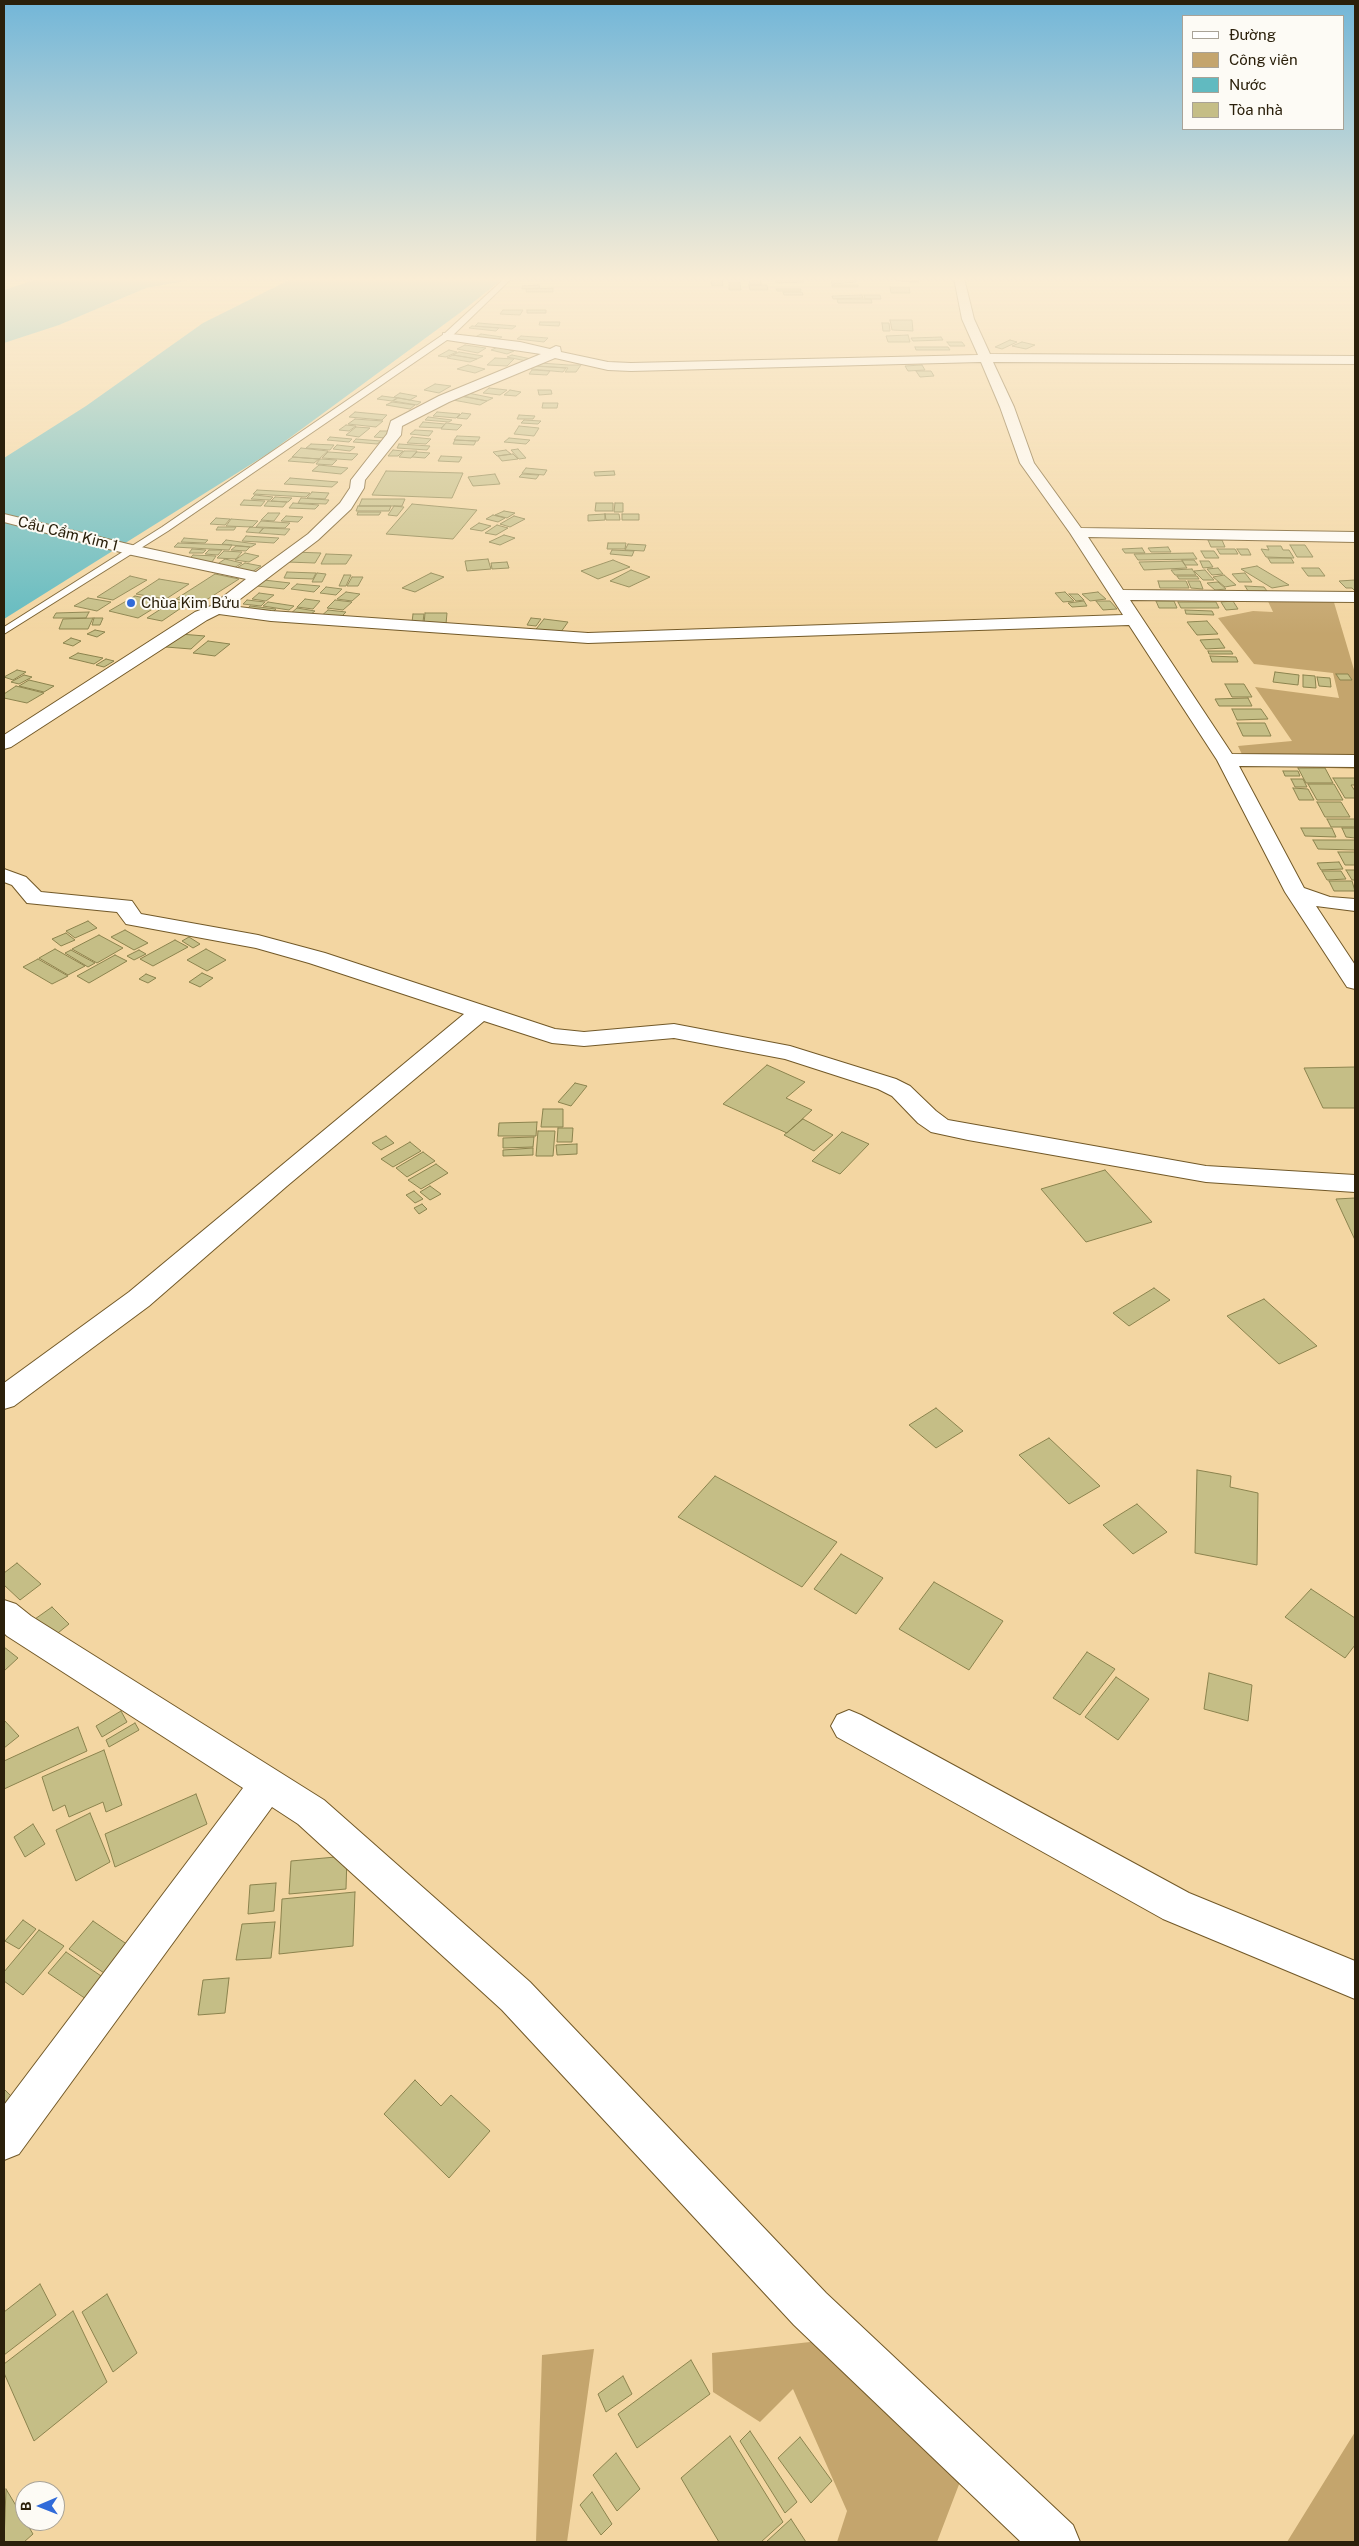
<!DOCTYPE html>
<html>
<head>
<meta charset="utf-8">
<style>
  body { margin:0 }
  #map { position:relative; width:1359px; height:2546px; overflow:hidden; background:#f3d6a2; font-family:"Public Sans",sans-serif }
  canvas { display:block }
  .frame { position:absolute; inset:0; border:5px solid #2b200b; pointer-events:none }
  .legend { position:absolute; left:1182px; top:15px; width:162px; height:115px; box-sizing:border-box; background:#fdfbf5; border:1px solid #a9a397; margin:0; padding:6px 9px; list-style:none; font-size:15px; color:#2b200b }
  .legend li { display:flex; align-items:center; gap:10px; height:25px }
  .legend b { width:25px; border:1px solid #a9a397 }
  .north { position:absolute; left:15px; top:2481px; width:50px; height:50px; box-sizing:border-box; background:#fdfbf5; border:1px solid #a9a397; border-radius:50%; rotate:269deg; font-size:14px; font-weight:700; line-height:20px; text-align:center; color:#2b200b }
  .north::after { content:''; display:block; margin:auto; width:18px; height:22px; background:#316bd9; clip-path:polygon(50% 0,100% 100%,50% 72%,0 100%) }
</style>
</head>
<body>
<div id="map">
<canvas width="1359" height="2546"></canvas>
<div class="frame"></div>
<ul class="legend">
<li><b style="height:6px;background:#fff"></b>Đường</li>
<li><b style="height:14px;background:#c4a56d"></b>Công viên</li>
<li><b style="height:14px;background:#61bac0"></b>Nước</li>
<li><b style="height:14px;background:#c5be86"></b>Tòa nhà</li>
</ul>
<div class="north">B</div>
</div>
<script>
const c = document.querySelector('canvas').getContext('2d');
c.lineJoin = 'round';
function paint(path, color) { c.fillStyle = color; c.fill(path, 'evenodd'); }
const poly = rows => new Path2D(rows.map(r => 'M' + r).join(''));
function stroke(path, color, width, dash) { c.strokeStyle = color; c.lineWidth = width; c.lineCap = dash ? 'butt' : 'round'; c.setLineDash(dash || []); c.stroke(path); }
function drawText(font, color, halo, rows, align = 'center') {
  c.font = font + ' "Public Sans",sans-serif'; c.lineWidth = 4; c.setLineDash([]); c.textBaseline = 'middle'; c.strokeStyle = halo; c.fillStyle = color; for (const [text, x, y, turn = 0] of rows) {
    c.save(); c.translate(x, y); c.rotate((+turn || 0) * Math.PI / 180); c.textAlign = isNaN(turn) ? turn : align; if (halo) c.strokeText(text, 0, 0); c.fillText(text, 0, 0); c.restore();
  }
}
const green = poly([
  [1266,597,1333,599,1355,673,1355,769,1247,765,1238,746,1292,741,1255,687,1339,698,1333,673,1254,664,1218,618,1253,611,1273,612],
  [819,2341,963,2474,937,2542,837,2542,847,2511,793,2389,760,2422,713,2392,712,2353],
  [594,2349,567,2542,536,2542,542,2355],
  [1355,2432,1355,2542,1287,2542]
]);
const water = poly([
  [41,278,201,278,146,288,59,325,4,343,4,290],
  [293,278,504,278,461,312,269,453,4,619,4,458,86,406,203,323]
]);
const building = poly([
  [896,278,918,278,919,282,897,281,896,278],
  [749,279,760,279,761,285,750,285,749,279],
  [711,280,722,280,723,286,712,286,711,280],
  [775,280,803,280,804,282,776,283,775,280],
  [831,280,855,280,856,282,832,284,831,280],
  [729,282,740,282,741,290,729,290,729,282],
  [539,285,540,288,522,289,522,286,539,285],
  [749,285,767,285,768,290,750,290,749,285],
  [832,285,858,285,858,287,832,287,832,285],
  [890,287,909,287,910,293,891,293,890,287],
  [553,288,553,292,526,292,526,289,553,288],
  [776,289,801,289,801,291,777,291,776,289],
  [783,292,802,292,803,295,784,295,783,292],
  [862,295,863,298,833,299,832,296,862,295],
  [864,295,880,295,881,299,865,299,864,295],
  [837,299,871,299,872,303,838,303,837,299],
  [503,310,523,310,520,315,500,314,503,310],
  [527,310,546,310,546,313,527,313,527,310],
  [890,320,912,320,913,331,892,330,890,320],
  [540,322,560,322,559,326,539,325,540,322],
  [478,323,516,326,512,329,475,326,478,323],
  [882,323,889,323,890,331,883,331,882,323],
  [472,326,499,328,496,331,469,328,472,326],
  [481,334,502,337,495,341,475,337,481,334],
  [908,335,910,342,888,342,886,336,908,335],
  [521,336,548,338,544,342,517,339,521,336],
  [941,337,943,340,913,341,911,338,941,337],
  [1010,340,1017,342,1002,349,995,347,1010,340],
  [947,342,962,342,965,346,950,346,947,342],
  [1022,342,1035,345,1026,349,1012,346,1022,342],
  [465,345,486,348,478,353,457,349,465,345],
  [498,347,514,351,507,354,491,350,498,347],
  [915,347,948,347,950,350,916,350,915,347],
  [449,350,457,352,446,357,438,356,449,350],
  [459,352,483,356,477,359,453,355,459,352],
  [453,355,477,359,470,362,447,358,453,355],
  [512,355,536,360,531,362,507,357,512,355],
  [495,358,514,359,507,366,487,365,495,358],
  [540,363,569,365,581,365,576,372,565,372,568,368,538,366,540,363],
  [468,365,485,369,475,373,457,369,468,365],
  [922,365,925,370,908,371,905,366,922,365],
  [533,366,566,368,563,372,531,369,533,366],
  [532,370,550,371,547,375,529,374,532,370],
  [916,371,931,371,934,376,920,377,916,371],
  [435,384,451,386,439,393,424,390,435,384],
  [489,388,507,390,500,395,483,393,489,388],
  [510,390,521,392,516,396,504,395,510,390],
  [538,390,551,390,552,394,539,395,538,390],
  [400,393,417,396,410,400,394,397,400,393],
  [468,393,493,398,487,401,463,396,468,393],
  [382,396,397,398,392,401,377,399,382,396],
  [460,396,487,401,480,405,453,400,460,396],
  [398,398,421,402,417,405,393,401,398,398],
  [392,402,415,405,410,409,386,405,392,402],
  [543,403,558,403,557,408,542,408,543,403],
  [355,412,387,415,382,420,349,417,355,412],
  [437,412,460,414,456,418,433,416,437,412],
  [462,413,471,414,467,419,457,418,462,413],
  [519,415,535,416,533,419,517,419,519,415],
  [428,417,452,420,449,422,425,420,428,417],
  [355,419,383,421,376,427,348,424,355,419],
  [524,420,541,421,538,424,521,423,524,420],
  [423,422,445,424,441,428,419,427,423,422],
  [446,423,462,425,457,430,441,429,446,423],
  [346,425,356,426,349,431,339,430,346,425],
  [519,426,539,428,534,436,514,434,519,426],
  [356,427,370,428,359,437,346,435,356,427],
  [415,430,433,431,429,436,410,434,415,430],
  [380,431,391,431,385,438,374,437,380,431],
  [457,436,480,437,478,441,454,440,457,436],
  [330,437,352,439,349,442,327,440,330,437],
  [412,437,431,439,426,444,407,443,412,437],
  [509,438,530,440,526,444,504,442,509,438],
  [356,439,381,441,377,444,353,442,356,439],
  [455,440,476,441,474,445,453,444,455,440],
  [311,444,334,445,330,450,306,448,311,444],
  [399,444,430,446,427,450,397,448,399,444],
  [337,445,355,447,350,451,333,449,337,445],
  [301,448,328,451,319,459,292,457,301,448],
  [518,449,526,458,519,459,511,450,518,449],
  [393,450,403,451,398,456,388,456,393,450],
  [506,450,511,454,497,456,493,452,506,450],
  [404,451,417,451,411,458,399,457,404,451],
  [328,452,358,454,352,460,322,458,328,452],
  [417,452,430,453,425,458,412,457,417,452],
  [513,454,518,459,502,461,498,456,513,454],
  [441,456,462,457,459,462,438,461,441,456],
  [293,457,319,459,314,463,288,461,293,457],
  [320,459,337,460,332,465,316,464,320,459],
  [319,465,348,468,341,474,312,471,319,465],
  [526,468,547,470,544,475,522,473,526,468],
  [386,471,463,473,452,498,372,495,386,471],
  [614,471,615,475,595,476,594,472,614,471],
  [495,474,500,484,473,486,468,477,495,474],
  [522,474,539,475,536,479,519,477,522,474],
  [290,478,338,482,332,487,284,484,290,478],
  [257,490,310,493,306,497,253,494,257,490],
  [312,492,329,493,325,499,307,498,312,492],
  [255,495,273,497,270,500,251,499,255,495],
  [275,497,292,498,288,502,271,501,275,497],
  [301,498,329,500,326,504,298,503,301,498],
  [362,499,405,499,402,506,359,506,362,499],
  [244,500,265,501,261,506,240,505,244,500],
  [268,501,287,502,283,507,264,506,268,501],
  [293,503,319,505,315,509,289,508,293,503],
  [596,503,613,503,613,511,595,511,596,503],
  [615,503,623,503,623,512,614,512,615,503],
  [412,504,456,508,477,510,453,539,386,534,412,504],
  [358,506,391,506,389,511,356,511,358,506],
  [394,506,404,507,397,516,388,515,394,506],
  [504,511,515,513,507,518,495,515,504,511],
  [358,512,381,512,379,515,357,515,358,512],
  [268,513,280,513,274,521,261,520,268,513],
  [605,514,605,520,588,521,588,515,605,514],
  [605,514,619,514,620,520,606,520,605,514],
  [622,514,639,514,639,520,622,520,622,514],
  [493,515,505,518,498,522,486,519,493,515],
  [286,516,303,517,298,522,281,521,286,516],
  [514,516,525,519,510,527,500,524,514,516],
  [216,518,230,519,225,525,210,524,216,518],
  [231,519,258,521,252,527,226,526,231,519],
  [261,521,290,523,285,528,256,527,261,521],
  [479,523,491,526,482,531,470,529,479,523],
  [497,525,508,528,496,535,485,533,497,525],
  [218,527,236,527,234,530,216,530,218,527],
  [250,527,263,528,259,533,246,532,250,527],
  [264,528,290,529,285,535,259,533,264,528],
  [504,535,515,538,500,545,489,542,504,535],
  [246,536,279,538,274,543,242,541,246,536],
  [184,538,208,540,205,543,181,542,184,538],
  [226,540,256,544,251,547,222,544,226,540],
  [1208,540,1222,540,1225,547,1211,547,1208,540],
  [178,543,232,545,229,550,174,547,178,543],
  [608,543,626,543,625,549,607,549,608,543],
  [628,544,646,545,644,551,625,550,628,544],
  [1290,545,1305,545,1313,557,1297,557,1290,545],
  [236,546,250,547,246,551,231,550,236,546],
  [1267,546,1281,546,1283,550,1289,550,1294,558,1266,557,1261,549,1269,550,1267,546],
  [1168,547,1171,552,1151,552,1148,548,1168,547],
  [1142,548,1145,553,1125,553,1122,549,1142,548],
  [192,549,206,550,203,553,189,553,192,549],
  [1217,549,1235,549,1238,554,1220,554,1217,549],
  [1237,549,1248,549,1251,555,1241,555,1237,549],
  [209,550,222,550,218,555,205,554,209,550],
  [612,550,634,551,632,556,610,554,612,550],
  [224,551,242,552,236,559,217,558,224,551],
  [1201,551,1214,551,1219,558,1205,558,1201,551],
  [293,552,321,553,315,563,287,562,293,552],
  [245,553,259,556,249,562,235,560,245,553],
  [1193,553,1197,559,1138,560,1134,554,1193,553],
  [326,554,352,555,346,564,321,564,326,554],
  [193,555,216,556,212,562,188,560,193,555],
  [1268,558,1291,558,1294,563,1271,563,1268,558],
  [225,559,242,563,234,568,216,565,225,559],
  [488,559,491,569,467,571,465,561,488,559],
  [613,560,630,567,598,579,581,571,613,560],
  [1182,560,1194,560,1198,565,1185,565,1182,560],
  [1182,561,1187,568,1144,570,1139,562,1182,561],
  [1200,561,1209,561,1213,567,1203,568,1200,561],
  [507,562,509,568,492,569,491,563,507,562],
  [245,563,261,566,252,572,235,569,245,563],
  [1257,566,1289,585,1272,588,1241,569,1257,566],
  [1218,568,1223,574,1212,575,1207,569,1218,568],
  [1302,568,1319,568,1325,576,1308,576,1302,568],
  [1192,569,1196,575,1175,575,1171,570,1192,569],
  [631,570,650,577,629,587,610,581,631,570],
  [1205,570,1214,580,1203,580,1194,571,1205,570],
  [287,572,316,573,313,579,284,578,287,572],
  [317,573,326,574,322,582,312,582,317,573],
  [431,573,444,577,415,592,402,588,431,573],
  [1245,573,1252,582,1239,582,1232,574,1245,573],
  [215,574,239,579,200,604,176,599,215,574],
  [344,575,351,575,346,586,339,586,344,575],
  [1224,575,1236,585,1225,587,1213,577,1224,575],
  [130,576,147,580,113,600,97,597,130,576],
  [1177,576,1197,576,1199,579,1179,579,1177,576],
  [352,577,363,577,358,586,347,586,352,577],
  [159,579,189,584,166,599,136,594,159,579],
  [264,580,290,583,284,589,257,586,264,580],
  [1355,580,1355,591,1352,588,1346,588,1339,581,1355,580],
  [1158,581,1186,581,1189,588,1160,588,1158,581],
  [1188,581,1200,581,1203,589,1191,588,1188,581],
  [1218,582,1226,589,1215,590,1207,583,1218,582],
  [297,584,320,586,314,592,291,589,297,584],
  [1245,586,1264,587,1267,591,1248,591,1245,586],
  [326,587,342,589,336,595,320,593,326,587],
  [346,592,360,594,352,601,337,599,346,592],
  [1065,592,1074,601,1063,602,1055,593,1065,592],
  [1098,592,1106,599,1090,601,1082,594,1098,592],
  [259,593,274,595,266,601,252,599,259,593],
  [1069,594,1078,594,1084,600,1076,601,1069,594],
  [135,596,164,602,138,618,109,611,135,596],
  [88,598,111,602,97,611,74,606,88,598],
  [305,599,320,601,313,609,297,607,305,599],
  [247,600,265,602,261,606,243,604,247,600],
  [335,600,352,602,343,610,327,608,335,600],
  [173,601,187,604,162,621,147,618,173,601],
  [1084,601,1087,606,1072,607,1068,603,1084,601],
  [1096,601,1110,601,1117,609,1103,610,1096,601],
  [1156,601,1174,601,1177,608,1159,608,1156,601],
  [1233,601,1238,609,1226,610,1221,602,1233,601],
  [268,602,294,606,289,610,263,606,268,602],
  [1178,602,1216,602,1219,608,1181,608,1178,602],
  [250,606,276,609,272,613,246,610,250,606],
  [297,608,315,611,306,618,289,615,297,608],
  [328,610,346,612,338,620,319,618,328,610],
  [1185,610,1212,611,1214,615,1186,614,1185,610],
  [89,612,86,618,53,618,56,613,89,612],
  [425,613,447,613,446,624,424,624,425,613],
  [413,614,424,614,423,622,412,622,413,614],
  [93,618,88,629,59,629,63,619,93,618],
  [94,618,103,618,100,625,92,625,94,618],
  [531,618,541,619,536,626,527,625,531,618],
  [544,619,568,622,558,636,533,633,544,619],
  [1207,621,1218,634,1197,635,1187,622,1207,621],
  [95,630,105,632,97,637,87,634,95,630],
  [180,634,205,636,191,649,166,647,180,634],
  [71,638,81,641,73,646,63,643,71,638],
  [1219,639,1225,648,1206,649,1200,640,1219,639],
  [208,641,230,644,215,656,193,653,208,641],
  [1208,651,1231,651,1233,654,1209,654,1208,651],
  [78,653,103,658,94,664,69,658,78,653],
  [1210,656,1236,657,1238,662,1212,662,1210,656],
  [106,659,114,661,104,667,96,665,106,659],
  [17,670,26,672,13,680,4,677,17,670],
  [1275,672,1299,675,1298,685,1273,682,1275,672],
  [1336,674,1348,674,1352,680,1340,680,1336,674],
  [24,675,32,677,19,684,11,682,24,675],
  [1303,675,1315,676,1316,688,1303,687,1303,675],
  [1317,677,1330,678,1331,687,1319,686,1317,677],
  [29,680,54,686,44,692,19,686,29,680],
  [1225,684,1244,684,1252,697,1232,697,1225,684],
  [16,686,44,693,27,703,4,698,4,694,16,686],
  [1248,698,1252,706,1219,706,1215,699,1248,698],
  [1232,709,1261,709,1268,719,1237,720,1232,709],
  [1237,723,1265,723,1271,736,1243,736,1237,723],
  [1298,768,1325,768,1333,783,1306,783,1298,768],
  [1283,771,1298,771,1300,776,1285,776,1283,771],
  [1333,778,1355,778,1355,785,1351,785,1355,791,1355,798,1345,798,1333,778],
  [1291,779,1303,779,1307,787,1295,787,1291,779],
  [1308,784,1334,784,1343,800,1317,800,1308,784],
  [1293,788,1308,789,1314,800,1299,800,1293,788],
  [1317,802,1341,802,1350,817,1325,817,1317,802],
  [1327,819,1355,819,1355,827,1331,827,1327,819],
  [1301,828,1332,828,1336,837,1305,836,1301,828],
  [1342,828,1355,828,1355,838,1346,837,1342,828],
  [1313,840,1355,840,1355,850,1318,849,1313,840],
  [1338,852,1355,852,1355,865,1345,865,1338,852],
  [1339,862,1343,869,1321,870,1317,863,1339,862],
  [1346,870,1355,870,1355,880,1352,880,1346,870],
  [1322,871,1341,871,1346,879,1327,880,1322,871],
  [1329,881,1352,881,1355,891,1334,891,1329,881],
  [88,921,97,928,75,938,66,931,88,921],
  [125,930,148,943,134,950,111,937,125,930],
  [66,933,75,940,61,946,52,939,66,933],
  [99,935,123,948,97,963,72,949,99,935],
  [189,937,200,944,193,948,182,941,189,937],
  [175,940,188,947,153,966,140,959,175,940],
  [55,949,85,966,68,975,39,958,55,949],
  [206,949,226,960,207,971,187,960,206,949],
  [71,950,95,963,88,967,65,953,71,950],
  [139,950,146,954,134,960,127,956,139,950],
  [115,955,127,961,89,983,77,976,115,955],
  [38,959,68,976,52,984,23,967,38,959],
  [202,973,213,978,200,987,189,982,202,973],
  [146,974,156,978,148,983,139,979,146,974],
  [767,1065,805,1082,786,1098,812,1110,787,1133,723,1104,767,1065],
  [1355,1067,1355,1108,1323,1108,1304,1068,1355,1067],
  [575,1083,587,1086,571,1106,558,1102,575,1083],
  [543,1109,563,1109,563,1127,541,1127,543,1109],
  [803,1119,833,1135,814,1151,784,1135,803,1119],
  [537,1122,536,1136,498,1136,499,1123,537,1122],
  [558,1128,573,1128,572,1142,557,1142,558,1128],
  [538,1131,555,1131,553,1156,536,1156,538,1131],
  [842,1132,869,1144,840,1174,812,1161,842,1132],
  [386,1136,394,1143,381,1150,372,1143,386,1136],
  [534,1137,533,1147,503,1148,503,1138,534,1137],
  [410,1142,421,1151,393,1167,381,1159,410,1142],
  [577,1144,577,1154,557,1155,556,1145,577,1144],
  [533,1148,533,1155,503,1156,503,1150,533,1148],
  [423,1152,435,1161,407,1177,396,1168,423,1152],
  [436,1164,448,1173,421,1189,408,1180,436,1164],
  [1105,1170,1152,1222,1086,1242,1041,1189,1105,1170],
  [430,1186,441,1194,430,1200,420,1192,430,1186],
  [414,1191,423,1199,415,1203,406,1195,414,1191],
  [1355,1198,1355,1240,1336,1199,1355,1198],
  [422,1204,427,1209,419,1214,414,1208,422,1204],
  [1154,1288,1170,1300,1129,1326,1113,1313,1154,1288],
  [1264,1299,1317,1346,1279,1364,1227,1316,1264,1299],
  [936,1408,963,1431,936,1448,909,1425,936,1408],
  [1049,1438,1100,1486,1069,1504,1019,1455,1049,1438],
  [1197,1470,1231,1476,1230,1487,1258,1493,1257,1565,1195,1553,1197,1470],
  [715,1476,837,1542,802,1587,678,1517,715,1476],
  [1137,1504,1167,1532,1133,1554,1103,1525,1137,1504],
  [841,1554,883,1578,856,1614,814,1589,841,1554],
  [17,1563,41,1584,20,1600,4,1585,4,1573,17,1563],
  [934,1582,1003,1621,969,1670,899,1629,934,1582],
  [1311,1589,1355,1618,1355,1645,1345,1658,1285,1617,1311,1589],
  [52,1607,69,1624,53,1637,35,1619,52,1607],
  [4,1647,18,1658,4,1671,4,1647],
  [1087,1652,1115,1669,1080,1715,1053,1698,1087,1652],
  [1209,1673,1252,1685,1248,1721,1204,1709,1209,1673],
  [1116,1677,1149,1699,1118,1740,1085,1717,1116,1677],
  [121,1711,127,1722,102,1737,96,1726,121,1711],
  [4,1720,19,1736,4,1748,4,1720],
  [135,1723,139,1730,109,1747,106,1740,135,1723],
  [78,1727,87,1751,4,1789,4,1761,78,1727],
  [104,1750,122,1805,106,1812,103,1802,69,1817,65,1805,53,1811,42,1777,104,1750],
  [196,1794,207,1824,115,1867,105,1834,196,1794],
  [90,1813,110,1862,76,1881,56,1830,90,1813],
  [33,1824,45,1844,25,1857,14,1837,33,1824],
  [347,1856,346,1889,289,1894,291,1861,347,1856],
  [276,1883,274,1911,248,1914,250,1885,276,1883],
  [355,1892,353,1946,279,1954,282,1899,355,1892],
  [23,1920,36,1929,19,1949,5,1941,23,1920],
  [93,1921,128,1945,104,1973,69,1949,93,1921],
  [275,1922,271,1958,236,1960,242,1924,275,1922],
  [39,1930,64,1946,23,1995,4,1981,4,1972,39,1930],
  [66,1952,104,1978,86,1999,48,1973,66,1952],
  [229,1978,225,2013,198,2015,203,1980,229,1978],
  [415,2080,441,2106,451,2095,490,2131,449,2178,384,2114,415,2080],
  [4,2089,19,2104,4,2120,4,2089],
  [40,2284,56,2315,4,2355,4,2312,40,2284],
  [107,2294,137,2353,113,2372,82,2312,107,2294],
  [73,2311,107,2382,34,2441,4,2373,4,2364,73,2311],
  [691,2360,710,2394,637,2448,618,2414,691,2360],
  [623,2376,632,2394,606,2412,598,2394,623,2376],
  [750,2431,797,2502,785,2513,740,2441,750,2431],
  [730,2436,783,2522,761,2542,719,2542,681,2478,730,2436],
  [800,2437,832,2481,811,2503,778,2458,800,2437],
  [616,2453,640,2489,617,2511,593,2475,616,2453],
  [6,2489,33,2534,24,2542,4,2542,6,2489],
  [592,2492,612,2524,601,2535,580,2505,592,2492],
  [791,2519,806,2542,766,2542,791,2519]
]);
const lane = poly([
  [505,278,512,278,450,338,168,531,4,634,4,627,162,527,444,334,505,278]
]);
const street = poly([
  [954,278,964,278,974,319,990,354,1355,356,1355,364,993,362,1014,407,1034,463,1081,528,1355,532,1355,542,1088,537,1123,590,1355,592,1355,602,1130,600,1232,754,1355,755,1355,767,1239,766,1304,888,1330,897,1355,899,1355,911,1316,906,1355,965,1355,989,1347,987,1285,892,1217,760,1129,625,588,643,271,621,219,614,207,620,11,747,4,749,4,735,195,612,211,606,246,579,132,555,4,522,4,514,132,545,256,572,308,534,340,503,350,488,351,480,387,434,391,421,439,396,541,354,447,340,443,339,443,333,520,342,550,349,556,346,560,347,561,352,608,362,631,363,978,355,962,319,954,278],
  [555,358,608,370,631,371,981,362,1000,407,1020,463,1070,533,1123,615,588,633,271,611,231,606,318,540,351,509,364,488,365,480,401,435,402,426,449,402,555,358],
  [4,869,26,877,41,892,132,901,141,914,258,935,325,953,555,1029,584,1032,674,1024,790,1046,896,1079,910,1086,936,1111,948,1120,1206,1166,1355,1175,1355,1192,1206,1182,968,1140,931,1132,918,1123,892,1096,878,1089,785,1059,674,1038,584,1046,552,1043,484,1021,287,1186,149,1306,14,1406,4,1409,4,1383,129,1292,464,1014,309,963,256,948,126,924,117,912,27,903,12,885,4,882,4,869],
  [4,1600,16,1604,31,1616,324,1800,530,1982,826,2293,1073,2525,1080,2542,1021,2542,794,2325,502,2010,298,1824,272,1807,19,2154,4,2160,4,2105,243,1788,7,1636,4,1633,4,1600],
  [849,1710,861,1715,1189,1893,1355,1961,1355,1999,1163,1919,837,1737,831,1726,837,1715,849,1710]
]);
const markers = [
  [131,603,5,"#316bd9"]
];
const farStreetnames = [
  ["Cầu Cẩm Kim 1",68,534,14]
];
const farPoinames = [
  ["Chùa Kim Bửu",141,603]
];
paint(green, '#c4a56d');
paint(water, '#61bac0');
paint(building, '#c5be86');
stroke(building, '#8b834e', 1);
stroke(lane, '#725928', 2);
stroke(street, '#725928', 2);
paint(lane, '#fff');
paint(street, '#fff');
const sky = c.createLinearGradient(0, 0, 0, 634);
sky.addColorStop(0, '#72b6d8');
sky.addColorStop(0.44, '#faedd5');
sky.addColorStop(1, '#faedd500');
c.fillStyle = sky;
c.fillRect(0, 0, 1359, 634);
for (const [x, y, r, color] of markers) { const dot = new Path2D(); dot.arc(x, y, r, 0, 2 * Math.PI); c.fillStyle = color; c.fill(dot); stroke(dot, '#fdfbf5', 2); }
drawText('15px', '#2b200b', '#fdfbf5', farStreetnames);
drawText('15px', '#2b200b', '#fdfbf5', farPoinames, 'left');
</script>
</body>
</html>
